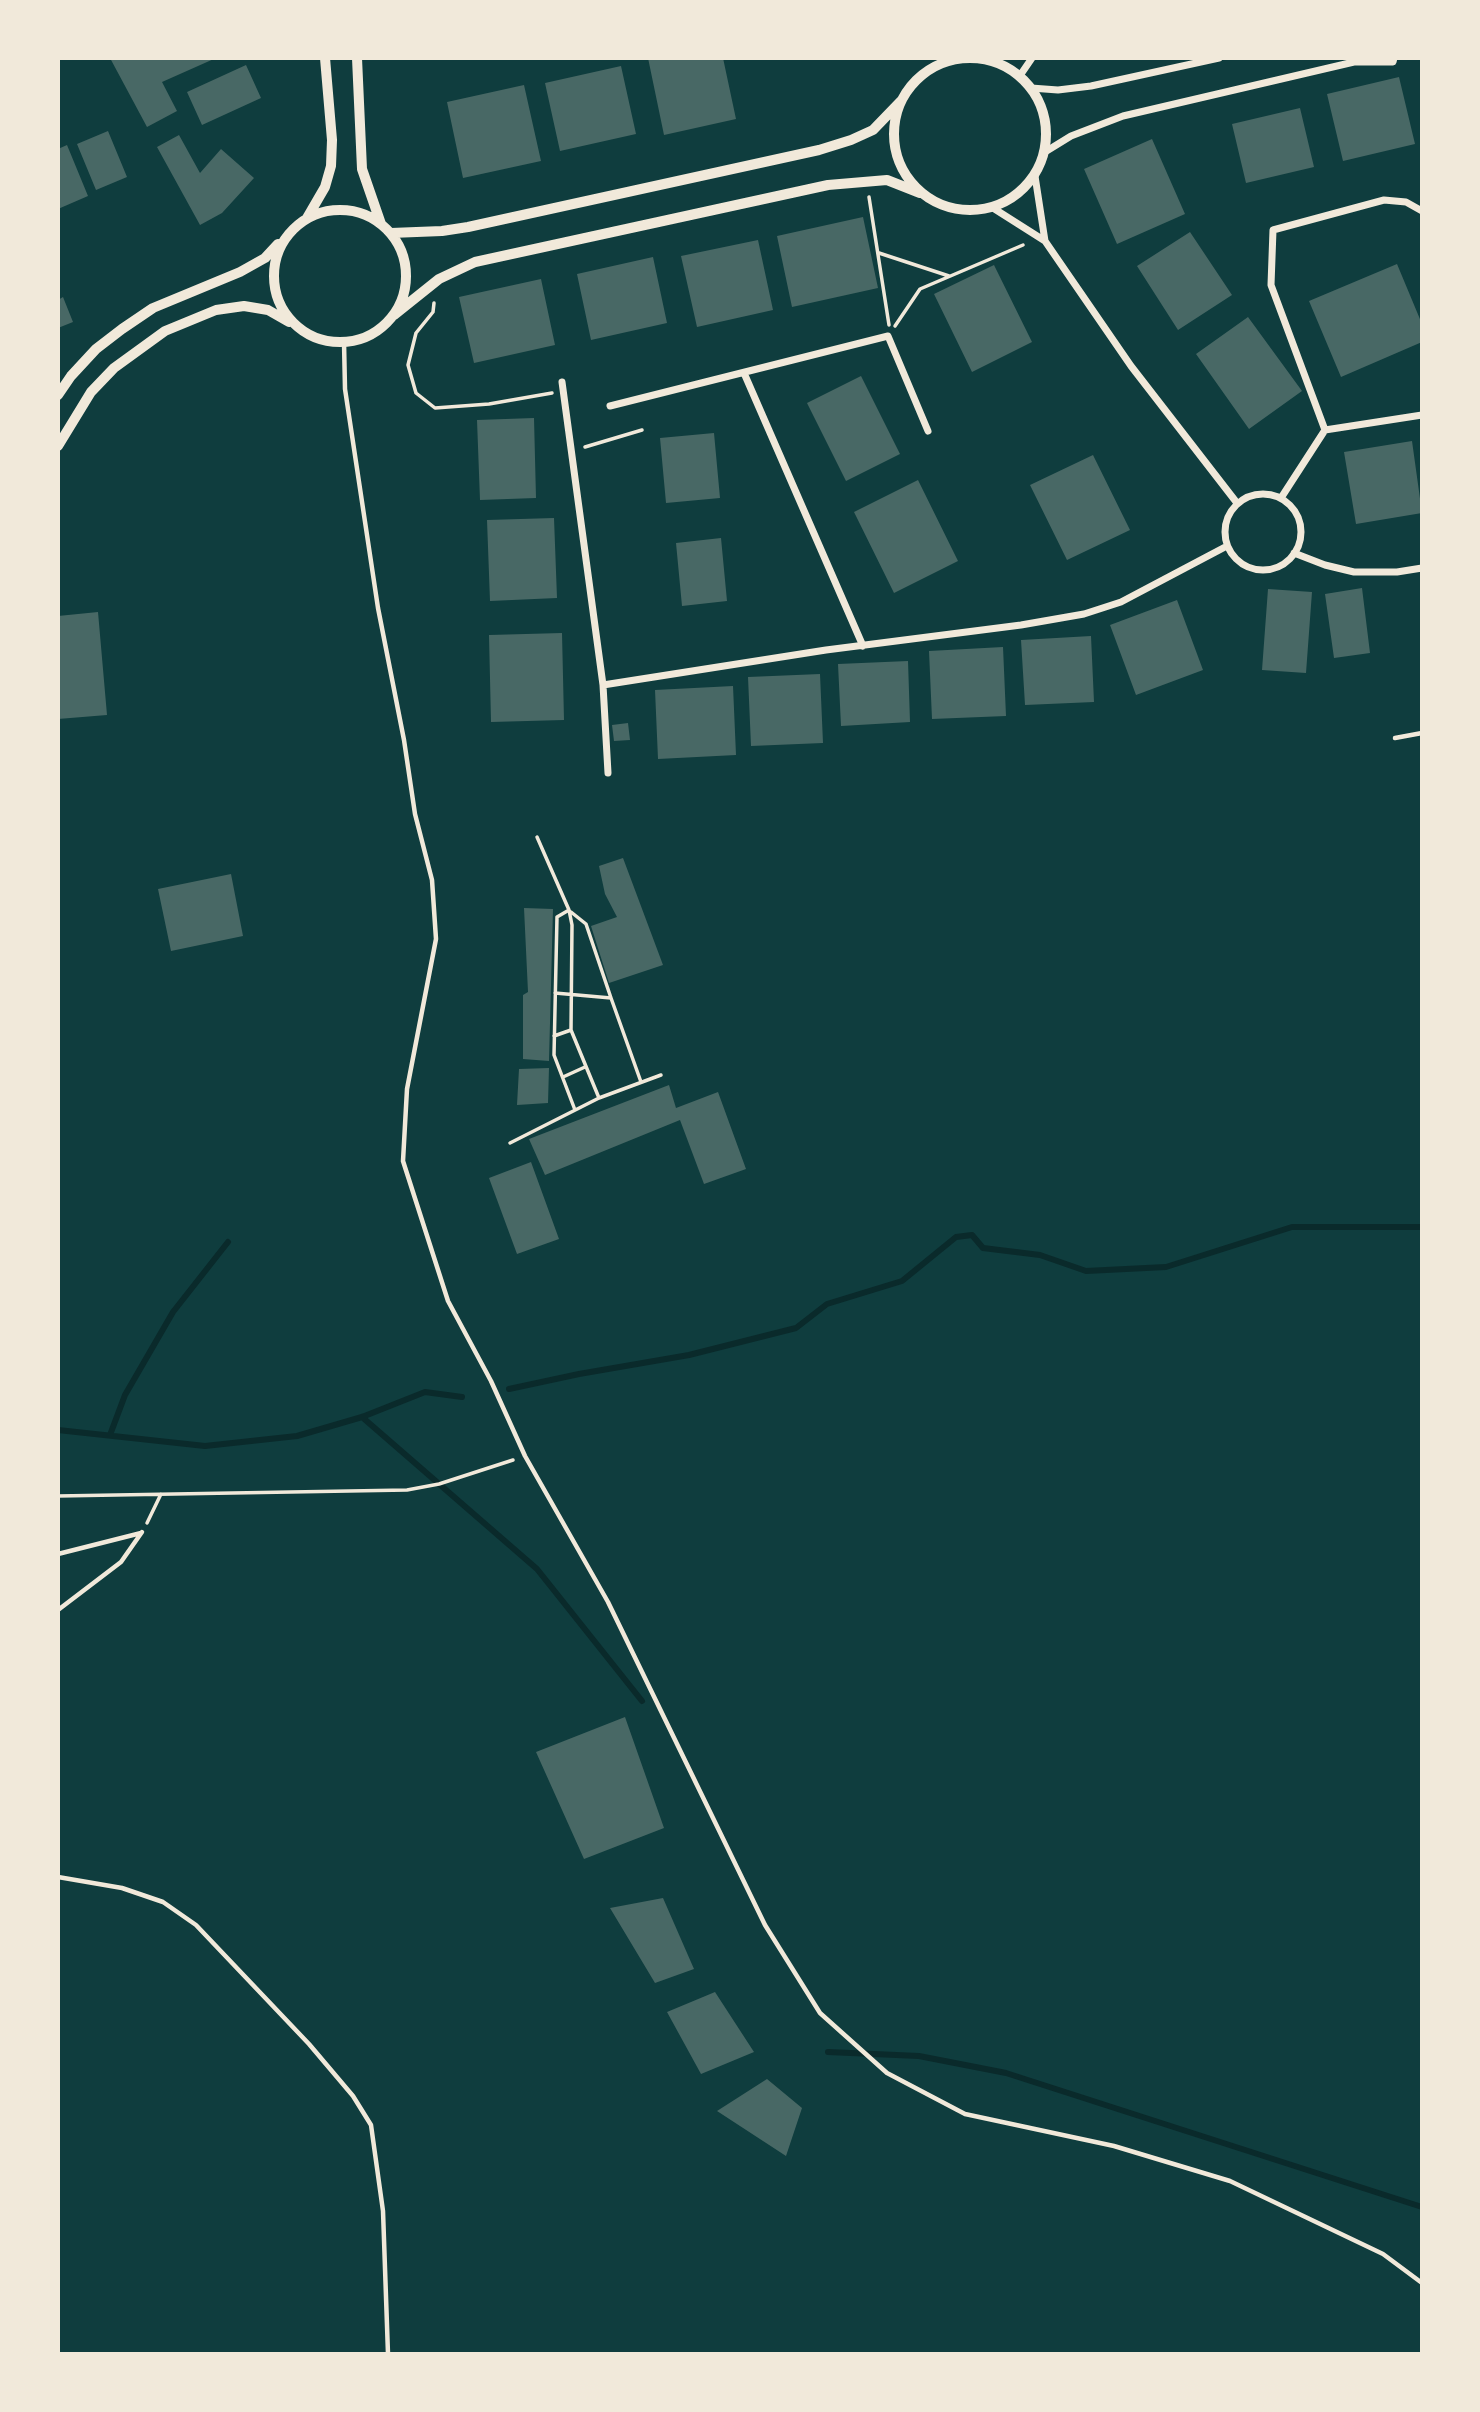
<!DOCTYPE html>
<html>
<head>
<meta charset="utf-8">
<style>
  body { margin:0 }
  #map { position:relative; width:1480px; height:2412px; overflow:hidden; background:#0f3d3e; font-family:"Noto Sans",sans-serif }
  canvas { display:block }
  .frame { position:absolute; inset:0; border:60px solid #f1e9da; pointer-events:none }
</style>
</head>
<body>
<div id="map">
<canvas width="1480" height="2412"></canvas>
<div class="frame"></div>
</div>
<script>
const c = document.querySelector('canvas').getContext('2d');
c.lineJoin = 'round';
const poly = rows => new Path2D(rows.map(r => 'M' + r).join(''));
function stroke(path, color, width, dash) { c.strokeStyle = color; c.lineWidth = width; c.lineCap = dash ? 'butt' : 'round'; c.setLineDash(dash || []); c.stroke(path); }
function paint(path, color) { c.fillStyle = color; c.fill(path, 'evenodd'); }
const stream = poly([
  [509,1389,579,1374,689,1355,796,1328,827,1304,902,1281,956,1237,972,1235,983,1248,1040,1255,1086,1271,1166,1267,1292,1227,1422,1227],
  [362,1417,537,1569,642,1701],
  [58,1430,205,1446,297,1436,362,1417,425,1392,462,1397],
  [110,1435,125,1395,173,1312,228,1242],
  [828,2052,919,2056,1006,2073,1422,2207]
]);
const building = poly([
  [110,58,216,58,162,82,177,111,147,127],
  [648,58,723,58,736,119,664,135],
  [246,65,261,98,202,125,187,92],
  [621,66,636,134,560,151,545,83],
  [1399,77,1415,144,1343,161,1327,94],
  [524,85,541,161,463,178,447,102],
  [1300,108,1314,167,1246,183,1232,124],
  [108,131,127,177,96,190,77,144],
  [179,135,200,173,221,149,254,178,222,213,200,225,157,147],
  [1152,139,1185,214,1117,244,1084,169],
  [67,145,88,196,58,209,58,149],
  [863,217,878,288,792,307,777,236],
  [1190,232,1232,295,1178,330,1137,266],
  [758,240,773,310,697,327,681,256],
  [653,257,667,323,591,340,577,274],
  [1397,264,1422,324,1422,342,1341,377,1309,301],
  [994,265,1032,342,972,372,934,294],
  [541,279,555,345,474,363,459,297],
  [63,297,73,322,58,328,58,300],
  [1248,317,1302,391,1249,429,1196,354],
  [861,376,900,454,846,481,807,403],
  [534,418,536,498,480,500,477,420],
  [714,433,720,498,666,503,660,438],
  [1412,441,1422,513,1356,524,1344,452],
  [1093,455,1130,530,1067,560,1030,485],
  [918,480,958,561,894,593,854,512],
  [554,518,557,598,490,601,487,520],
  [721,538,727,601,682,606,676,543],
  [1362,588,1370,653,1334,658,1325,594],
  [1268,589,1312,592,1306,673,1262,670],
  [1177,600,1203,670,1136,695,1110,625],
  [98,612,107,715,58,719,58,616],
  [562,633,564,720,491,722,489,635],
  [1091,636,1094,702,1025,705,1021,640],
  [1003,647,1006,716,932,719,929,651],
  [908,661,910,722,841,726,838,664],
  [820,674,823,743,751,746,748,677],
  [733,686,736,755,658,759,655,690],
  [628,723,630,740,614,741,612,725],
  [623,858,663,965,609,983,591,926,617,917,605,894,599,866],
  [231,874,243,936,171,951,158,889],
  [524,908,553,909,549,1061,523,1059,523,995,528,992],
  [549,1068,548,1103,517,1105,519,1069],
  [669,1085,676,1108,718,1092,746,1169,704,1184,680,1120,545,1175,529,1139],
  [531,1162,559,1239,517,1254,489,1178],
  [625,1717,664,1828,584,1859,536,1752],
  [663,1898,694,1969,655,1983,610,1908],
  [715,1992,754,2052,701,2074,667,2012],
  [767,2079,802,2108,786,2156,717,2111]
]);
const path = poly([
  [869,197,889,325],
  [879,253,949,276],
  [434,303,433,312,416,333,408,365,416,393,435,408,489,404,552,393],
  [895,326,920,289,1023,245],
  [585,447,642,430],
  [537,837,569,910,557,917,554,1055,575,1110],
  [569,910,572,925,571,1030,599,1098,661,1075],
  [571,912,586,924,611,998],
  [555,993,611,998,641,1082],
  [554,1036,571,1030],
  [563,1077,585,1067],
  [510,1143,599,1098],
  [58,1496,407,1490,439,1484,513,1460],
  [147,1523,161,1494]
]);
const service = poly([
  [344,342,345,389,378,608,404,740,415,814,432,880,436,939,407,1089,403,1161,448,1301,491,1381,525,1456,608,1602,765,1925,820,2013,887,2073,965,2114,1114,2146,1230,2181,1383,2254,1422,2283],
  [1395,738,1422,733],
  [58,1554,141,1533],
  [58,1610,121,1562,142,1532],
  [58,1877,122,1888,163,1902,196,1925,309,2044,353,2096,371,2125,383,2211,388,2354]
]);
const minor = poly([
  [992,61,996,58],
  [1019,77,1032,58],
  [1031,88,1058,90,1091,86,1219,58],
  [1045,152,1071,136,1123,116,1354,62,1393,62,1394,58],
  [1035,176,1045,241],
  [993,208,1045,241,1131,366,1237,503],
  [744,373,863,646],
  [562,382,603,685,608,773],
  [610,406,888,336,928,431],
  [1325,430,1271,285,1273,230,1384,200,1406,202,1422,211],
  '1225 532a38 38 0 1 1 76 0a38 38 0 1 1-76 0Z',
  [1281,498,1325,430,1422,415],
  [1294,553,1325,565,1354,572,1397,572,1422,568],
  [603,685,826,650,1021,625,1084,614,1121,602,1227,546]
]);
const tertiary = poly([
  '894 134a76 76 0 1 1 152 0a76 76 0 1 1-152 0Z',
  [357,58,362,169,381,224],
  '274 276a66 66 0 1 1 132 0a66 66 0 1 1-132 0Z',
  [307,218,325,187,331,166,332,140,325,58],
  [391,233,442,231,468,227,819,150,851,140,873,130,901,101],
  [394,315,439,279,475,262,828,185,887,180,920,193],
  [58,395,71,376,96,349,122,329,153,308,240,272,265,258,278,244],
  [58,446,91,392,114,368,165,331,216,310,244,306,268,310,289,322]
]);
stroke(stream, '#0a2a2b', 6);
paint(building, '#486865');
stroke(path, '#f1e9da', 3.5);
stroke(service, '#f1e9da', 4.5);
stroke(minor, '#f1e9da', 7);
stroke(tertiary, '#f1e9da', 10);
</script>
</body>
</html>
